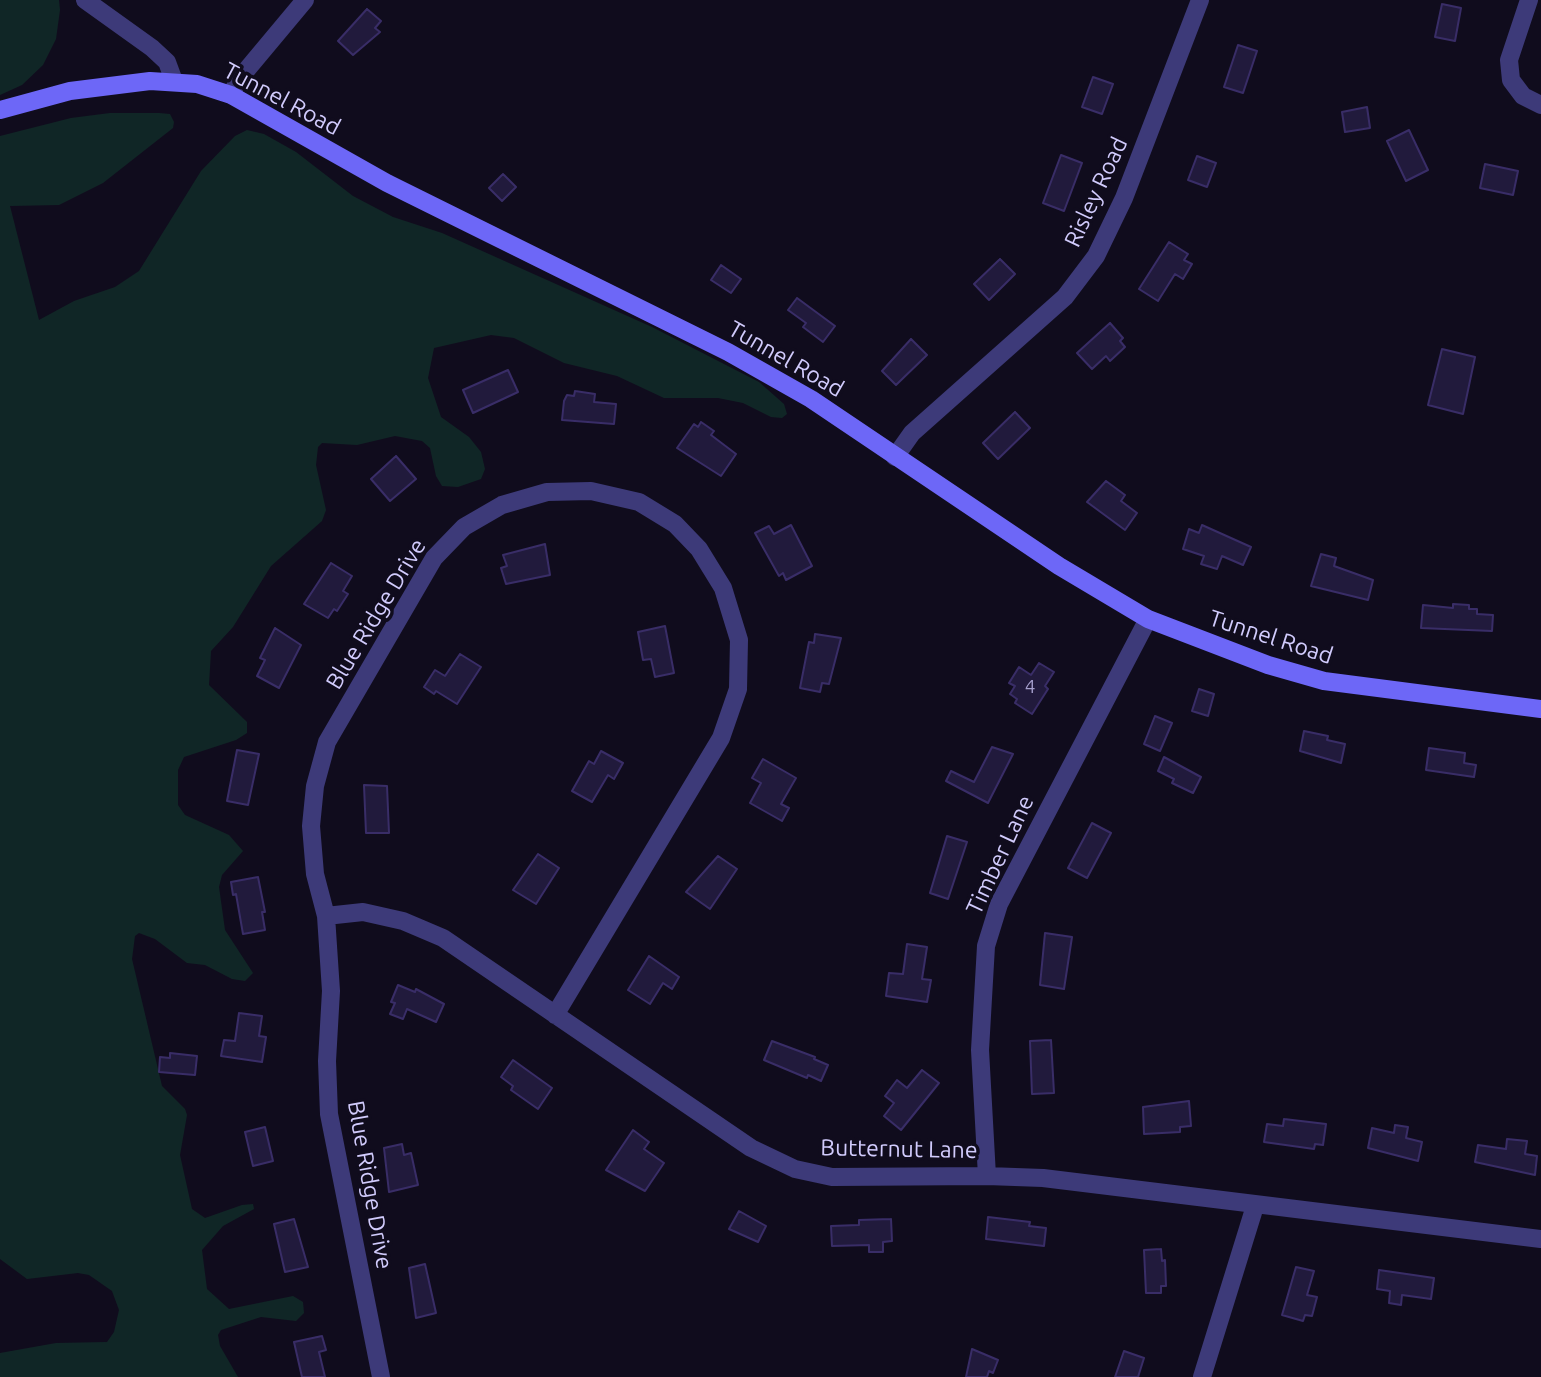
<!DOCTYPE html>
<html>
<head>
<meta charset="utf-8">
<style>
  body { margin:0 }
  canvas { display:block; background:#100c1d }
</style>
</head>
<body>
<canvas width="1541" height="1377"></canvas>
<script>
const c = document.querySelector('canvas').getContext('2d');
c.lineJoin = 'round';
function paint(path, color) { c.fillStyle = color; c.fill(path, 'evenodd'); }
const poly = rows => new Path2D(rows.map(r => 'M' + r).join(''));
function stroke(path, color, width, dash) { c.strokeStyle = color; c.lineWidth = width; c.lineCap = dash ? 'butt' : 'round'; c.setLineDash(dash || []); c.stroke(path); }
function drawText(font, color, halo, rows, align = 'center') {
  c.font = font + ' Ubuntu,sans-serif'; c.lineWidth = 7; c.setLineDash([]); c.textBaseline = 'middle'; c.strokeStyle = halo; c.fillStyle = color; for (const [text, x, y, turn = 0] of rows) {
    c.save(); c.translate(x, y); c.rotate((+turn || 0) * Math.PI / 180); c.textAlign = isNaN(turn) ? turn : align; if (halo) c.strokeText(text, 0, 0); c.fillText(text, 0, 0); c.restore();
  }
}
const green = poly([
  [0,0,59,0,60,10,56,39,43,65,22,85,0,95],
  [159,113,170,114,174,122,173,128,103,183,59,205,10,206,39,320,74,301,115,287,139,271,201,171,235,136,247,130,264,134,296,152,353,196,393,217,442,233,652,327,759,382,784,404,787,414,782,418,771,417,743,403,718,398,664,398,617,376,564,363,514,338,491,335,434,348,428,378,441,417,469,437,481,452,485,469,481,479,458,487,442,486,436,476,430,448,422,441,395,436,357,445,322,443,318,447,316,465,326,510,322,521,271,566,233,627,211,651,209,685,247,722,247,733,236,740,184,757,178,770,178,805,185,815,229,835,243,851,222,875,219,887,225,930,253,973,245,981,232,979,205,965,187,963,155,939,139,933,135,936,132,959,162,1086,185,1109,187,1115,180,1155,192,1209,205,1218,242,1205,253,1204,254,1209,223,1226,202,1250,207,1289,229,1309,293,1296,303,1302,304,1313,296,1321,261,1317,221,1330,218,1335,220,1346,238,1377,0,1377,0,1353,56,1343,107,1342,114,1332,119,1310,112,1291,89,1275,78,1273,27,1279,0,1259,0,136,71,118,110,113]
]);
const building = poly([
  [1442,4,1461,8,1455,41,1435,37,1442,4],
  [367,9,381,21,375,28,380,32,353,55,338,41,367,9],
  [1238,45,1257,51,1243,93,1224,87,1238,45],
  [1093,77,1113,84,1102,114,1082,107,1093,77],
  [1367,107,1370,128,1345,132,1342,112,1367,107],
  [1409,130,1428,170,1406,181,1387,141,1409,130],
  [1061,155,1082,163,1064,211,1043,203,1061,155],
  [1197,156,1216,163,1207,187,1188,180,1197,156],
  [1485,164,1518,171,1513,195,1480,188,1485,164],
  [503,174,516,187,502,201,489,188,503,174],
  [1169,242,1188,254,1184,260,1192,264,1183,279,1175,274,1158,301,1139,289,1169,242],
  [1000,259,1015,274,989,300,974,284,1000,259],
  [721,265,741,279,731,293,711,280,721,265],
  [797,298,835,326,823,342,803,327,806,323,788,310,797,298],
  [1110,323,1123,338,1120,341,1125,347,1110,361,1106,356,1092,369,1077,353,1110,323],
  [911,339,927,355,896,385,882,371,911,339],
  [1442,349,1475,357,1463,414,1428,405,1442,349],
  [508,370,518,392,473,413,463,390,508,370],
  [575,391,595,394,594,402,616,404,614,424,562,420,564,401,567,395,574,396,575,391],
  [1015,412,1030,428,998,459,983,443,1015,412],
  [701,422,714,431,711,435,736,454,721,476,677,448,694,424,698,427,701,422],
  [396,456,416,479,390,501,371,479,396,456],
  [1106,481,1125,495,1121,501,1137,513,1125,530,1087,502,1106,481],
  [791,525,812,566,786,580,783,573,779,576,755,533,769,526,774,534,791,525],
  [1202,525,1251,547,1243,565,1222,556,1217,569,1201,564,1204,556,1183,549,1189,529,1199,533,1202,525],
  [545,544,550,575,506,584,501,568,507,566,503,555,545,544],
  [1321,554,1336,558,1334,566,1373,580,1368,600,1311,586,1321,554],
  [331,563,352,576,343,591,348,594,337,611,334,609,328,618,304,604,331,563],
  [1453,604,1469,605,1469,609,1477,609,1477,614,1493,615,1492,631,1421,628,1423,605,1453,608,1453,604],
  [665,626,674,673,655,677,651,659,643,660,638,632,665,626],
  [275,628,301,645,279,688,257,676,265,660,260,658,275,628],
  [815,634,841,638,829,684,822,683,820,692,800,688,809,642,814,643,815,634],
  [460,654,481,667,457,704,436,691,434,694,424,687,435,670,445,676,460,654],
  [1039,663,1054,672,1045,686,1048,689,1032,714,1015,703,1017,699,1010,694,1015,686,1009,683,1019,667,1031,675,1039,663],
  [1199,689,1214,694,1208,716,1192,711,1199,689],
  [1155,716,1172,723,1160,751,1144,744,1155,716],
  [1304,731,1328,736,1327,740,1345,744,1341,763,1300,751,1304,731],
  [992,747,1013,754,988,803,946,781,951,771,974,782,992,747],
  [1429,748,1465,753,1464,763,1476,765,1474,777,1426,770,1429,748],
  [237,750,259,754,248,805,227,801,237,750],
  [601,751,623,763,614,779,608,775,592,802,572,791,589,761,594,764,601,751],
  [1164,757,1201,777,1193,793,1172,783,1174,779,1158,771,1164,757],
  [763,759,796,778,781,804,789,808,782,821,750,803,761,783,752,778,763,759],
  [364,785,387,786,389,833,366,833,364,785],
  [1092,823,1111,833,1087,878,1068,868,1092,823],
  [947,836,967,842,948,899,930,893,947,836],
  [538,854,559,868,536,904,513,890,538,854],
  [718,856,737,869,710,909,686,892,718,856],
  [258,877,265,912,262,912,265,930,243,934,236,894,233,895,231,882,258,877],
  [1045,933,1072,937,1064,989,1040,985,1045,933],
  [907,944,927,947,922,979,931,980,927,1002,886,996,889,973,903,974,907,944],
  [649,956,679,977,672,989,663,983,650,1004,628,990,649,956],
  [398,985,415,992,416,989,444,1004,436,1022,407,1009,403,1019,390,1014,395,1003,391,1002,398,985],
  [239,1013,262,1016,259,1036,266,1037,262,1062,221,1056,224,1040,235,1041,239,1013],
  [1051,1040,1054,1093,1032,1094,1030,1041,1051,1040],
  [772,1041,815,1057,814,1059,828,1065,821,1081,808,1075,807,1078,764,1060,772,1041],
  [170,1053,197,1056,195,1075,159,1072,160,1057,170,1058,170,1053],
  [513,1060,552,1088,538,1109,511,1090,513,1086,501,1077,513,1060],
  [922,1070,939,1083,901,1130,884,1116,894,1103,885,1096,897,1080,907,1088,922,1070],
  [1189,1101,1191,1126,1180,1127,1180,1132,1144,1134,1143,1107,1189,1101],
  [1284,1119,1326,1124,1323,1145,1315,1144,1314,1149,1264,1142,1267,1124,1283,1126,1284,1119],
  [1395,1125,1408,1127,1406,1138,1422,1142,1418,1161,1368,1148,1372,1128,1394,1133,1395,1125],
  [265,1127,273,1161,253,1166,245,1132,265,1127],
  [633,1130,649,1142,644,1149,664,1163,645,1191,606,1170,633,1130],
  [1507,1139,1527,1141,1525,1154,1537,1156,1535,1175,1475,1162,1478,1145,1506,1149,1507,1139],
  [402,1144,404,1155,411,1153,418,1185,389,1192,384,1148,402,1144],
  [739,1211,766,1226,758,1242,729,1229,739,1211],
  [988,1217,1030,1222,1029,1226,1046,1228,1044,1246,986,1239,988,1217],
  [294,1219,308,1267,285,1272,274,1224,294,1219],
  [891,1219,892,1241,883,1242,883,1252,869,1252,869,1245,832,1246,831,1226,859,1225,859,1220,891,1219],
  [1161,1249,1162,1261,1165,1260,1166,1286,1161,1286,1161,1293,1146,1293,1144,1250,1161,1249],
  [425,1264,436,1313,416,1318,409,1268,425,1264],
  [1296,1267,1314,1271,1307,1295,1317,1297,1312,1316,1305,1315,1303,1321,1282,1315,1296,1267],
  [1379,1270,1434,1278,1431,1299,1402,1295,1401,1305,1389,1303,1390,1291,1377,1289,1379,1270],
  [322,1336,326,1350,319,1352,325,1377,302,1377,294,1342,322,1336],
  [972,1349,998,1360,993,1373,989,1371,987,1377,966,1377,972,1349],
  [1124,1351,1144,1358,1138,1377,1115,1377,1124,1351]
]);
const street = poly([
  [85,0,152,48,167,62,174,81],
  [1529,0,1509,60,1511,80,1523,96,1541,105],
  [231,95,239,79,305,0],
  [895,457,912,433,1065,297,1096,256,1124,198,1200,0],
  [326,916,363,912,403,921,443,938,751,1148,795,1169,832,1177,987,1176,1043,1178,1541,1239],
  [987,1176,980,1050,986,946,999,904,1148,619],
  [381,1377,329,1114,327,1061,331,991,326,916,315,874,311,826,315,786,327,742,434,558,464,527,502,505,547,492,591,491,639,502,675,524,699,549,723,588,739,640,738,689,721,738,555,1015],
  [1202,1377,1255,1206]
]);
const secondary = poly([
  [0,110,70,91,150,81,197,84,231,95,387,183,728,352,811,399,1059,566,1148,619,1268,665,1324,681,1541,709]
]);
const numberNames = [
  ["4",1030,687]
];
const streetNames = [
  ["Tunnel Road",282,99,28],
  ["Risley Road",1096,192,-65],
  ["Tunnel Road",786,359,30],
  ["Blue Ridge Drive",376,614,-59],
  ["Tunnel Road",1271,637,18],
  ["Timber Lane",1000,855,-65],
  ["Butternut Lane",899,1149,1],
  ["Blue Ridge Drive",370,1185,80]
];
paint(green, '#102626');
paint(building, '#211a3c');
stroke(building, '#392d67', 2);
stroke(street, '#3d3a79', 18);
stroke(secondary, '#6d67f7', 18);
drawText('19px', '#a59fcc', null, numberNames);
drawText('23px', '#d1cbfc', '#100c1d', streetNames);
</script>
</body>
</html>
